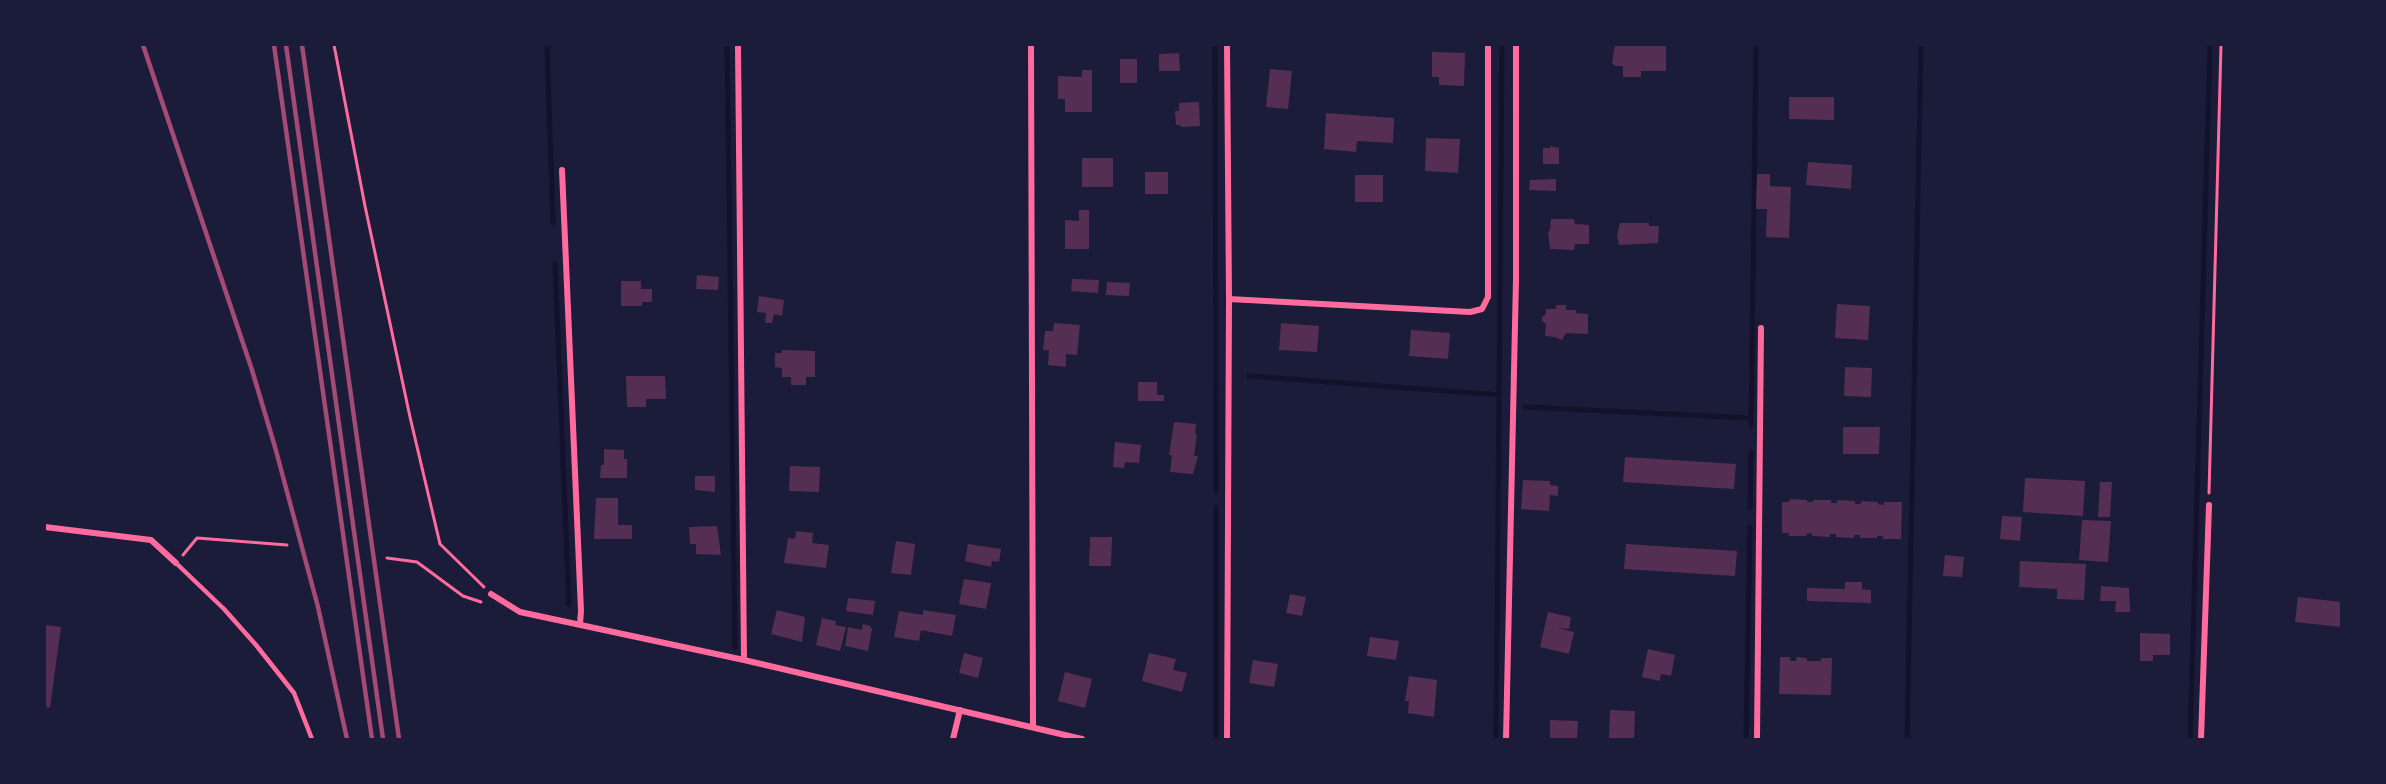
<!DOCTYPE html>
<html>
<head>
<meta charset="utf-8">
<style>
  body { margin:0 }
  #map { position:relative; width:2386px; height:784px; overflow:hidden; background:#1b1b3a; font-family:"Titillium Web",sans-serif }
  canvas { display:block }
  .frame { position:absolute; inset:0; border:46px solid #1b1b3a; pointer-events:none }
</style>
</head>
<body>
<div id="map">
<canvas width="2386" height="784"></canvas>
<div class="frame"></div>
</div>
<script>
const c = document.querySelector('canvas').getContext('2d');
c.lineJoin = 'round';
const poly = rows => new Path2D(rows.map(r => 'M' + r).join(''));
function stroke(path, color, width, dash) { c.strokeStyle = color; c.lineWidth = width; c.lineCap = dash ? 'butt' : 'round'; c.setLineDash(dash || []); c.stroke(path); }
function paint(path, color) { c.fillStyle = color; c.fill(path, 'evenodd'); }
const stream = poly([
  [547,45,553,223],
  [727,45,735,647],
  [1215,45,1216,491],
  [555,264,569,605],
  [1249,376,1500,395],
  [1525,407,1751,418],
  [1751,425,1756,45],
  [1216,507,1216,739],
  [1750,508,1751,452],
  [1496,739,1502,45],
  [1746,739,1750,527],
  [1907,739,1921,45],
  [2190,739,2210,45]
]);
const building = poly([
  [1615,45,1666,45,1666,71,1641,71,1641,77,1623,77,1623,66,1615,66,1612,63],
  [1432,52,1465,53,1464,86,1439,85,1439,77,1432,77],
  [1179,53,1180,71,1159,71,1159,54],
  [1120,59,1137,59,1137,83,1120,83],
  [1270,69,1292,71,1288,109,1266,107],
  [1082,70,1092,70,1092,112,1065,112,1065,99,1058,99,1058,76,1082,77],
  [1789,97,1834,97,1834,120,1789,119],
  [1199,102,1200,126,1181,127,1180,125,1176,125,1175,111,1179,111,1179,103],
  [1326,113,1394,118,1393,143,1357,141,1356,152,1324,149],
  [1426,138,1460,139,1458,173,1425,171],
  [1550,146,1559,148,1559,164,1543,164,1543,148,1550,148],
  [1082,158,1113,158,1113,187,1082,187],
  [1808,162,1852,165,1851,189,1806,185],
  [1145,172,1168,172,1168,194,1145,194],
  [1757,174,1770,174,1770,186,1791,187,1789,238,1766,237,1767,209,1756,209],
  [1355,175,1383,175,1383,202,1355,202],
  [1556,179,1556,191,1529,190,1530,180],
  [1079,210,1089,210,1089,249,1065,249,1065,220,1079,221],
  [1551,219,1574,219,1575,224,1589,225,1589,244,1575,244,1574,250,1550,249,1548,232,1550,230],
  [1620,223,1649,223,1649,226,1659,226,1658,243,1619,245,1617,235],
  [697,275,719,277,718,290,696,289],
  [1072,279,1099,280,1098,293,1071,291],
  [621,281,641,281,641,289,652,289,652,302,642,302,642,306,621,306],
  [1107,282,1130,283,1129,296,1106,295],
  [759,296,784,300,782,316,774,314,772,323,765,323,766,313,757,312],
  [1837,304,1870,306,1868,340,1835,338],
  [1556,305,1566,305,1566,310,1576,310,1576,313,1588,314,1588,334,1566,333,1562,340,1555,337,1545,336,1546,324,1542,321,1542,317,1546,314,1546,309,1556,309],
  [1054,323,1080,325,1077,355,1066,354,1066,367,1048,365,1049,350,1043,350,1045,331,1053,331],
  [1281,323,1319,326,1317,352,1279,350],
  [1411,330,1450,333,1448,359,1409,356],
  [782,350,815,351,815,377,806,377,806,385,791,385,791,377,782,377,782,368,775,367,775,353,782,353],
  [1845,367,1872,368,1871,397,1844,396],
  [626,376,665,376,666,399,646,399,646,407,627,407],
  [1138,382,1157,382,1157,395,1164,395,1164,401,1138,401],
  [1174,422,1196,424,1195,434,1197,434,1194,456,1198,456,1193,474,1170,472,1172,455,1169,455],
  [1843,427,1880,427,1879,454,1843,454],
  [1115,442,1141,445,1139,463,1125,462,1124,468,1113,467],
  [604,449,624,450,624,459,627,459,627,478,600,478,601,465,604,465],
  [1625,457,1736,464,1734,489,1623,482],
  [790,466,820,467,819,492,789,491],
  [695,476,715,476,715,492,695,490],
  [2025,478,2085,481,2083,516,2023,512],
  [1523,480,1550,481,1550,485,1558,486,1558,496,1550,495,1549,511,1521,509],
  [2100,482,2112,482,2110,517,2098,517],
  [596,498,618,498,618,525,632,525,632,539,594,539],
  [1790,499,1807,500,1807,502,1813,502,1813,500,1831,500,1831,503,1837,503,1837,500,1855,501,1855,504,1861,504,1861,501,1878,502,1878,504,1884,505,1884,502,1902,502,1901,539,1883,539,1883,536,1877,536,1877,538,1860,538,1860,535,1854,535,1854,538,1836,537,1836,534,1830,534,1830,537,1812,536,1812,533,1807,534,1806,536,1789,536,1789,533,1782,533,1782,502,1789,502],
  [2002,516,2022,517,2020,541,2000,539],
  [2082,520,2111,521,2108,562,2079,560],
  [717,526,721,555,696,554,696,544,690,544,689,527],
  [796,531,813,533,812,543,829,545,826,568,784,563,788,538,795,539],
  [1090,537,1112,537,1111,566,1089,566],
  [896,541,915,544,911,575,891,573],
  [968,544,1001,549,999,562,992,561,991,567,965,561],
  [1626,544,1737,551,1735,576,1624,569],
  [1945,555,1964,557,1962,577,1943,576],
  [2020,561,2086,564,2084,600,2057,599,2057,589,2019,587],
  [964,579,991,583,986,609,959,604],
  [1845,582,1862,582,1862,589,1871,590,1871,603,1807,601,1807,588,1845,589],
  [2101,586,2129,588,2130,612,2115,612,2116,601,2100,601],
  [1290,594,1306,597,1302,616,1286,613],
  [2298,597,2341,602,2341,627,2295,622],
  [848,598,875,601,873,615,846,611],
  [777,610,805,617,802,642,771,634],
  [923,610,956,615,952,636,921,630,919,641,894,637,899,611,923,615],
  [1548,612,1571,617,1569,629,1557,628,1574,632,1569,654,1540,647],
  [822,618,836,621,835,625,846,627,840,651,816,645],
  [863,624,870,626,872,629,868,651,845,646,848,627,862,630],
  [46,625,61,627,50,708,45,707],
  [2140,633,2170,634,2170,655,2153,655,2153,661,2140,661],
  [1370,637,1399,641,1396,660,1367,656],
  [1648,649,1675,655,1671,676,1661,674,1660,681,1642,677],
  [964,653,983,658,978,678,959,673],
  [1149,653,1176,659,1173,670,1187,673,1182,692,1142,681],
  [1780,657,1790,657,1790,661,1796,661,1797,657,1807,658,1807,661,1821,661,1821,658,1832,658,1831,695,1779,694],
  [1253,660,1278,664,1274,687,1249,683],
  [1065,672,1092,679,1085,708,1058,701],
  [1409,676,1437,680,1434,717,1408,713,1409,701,1405,701],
  [1610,710,1635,711,1634,739,1609,739],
  [1550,720,1578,721,1577,739,1550,739]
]);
const path = poly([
  [334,45,365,206,410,417,440,544,484,587],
  [2209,493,2221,45],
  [183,555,197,538,287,545],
  [387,558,417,562,463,596,481,602]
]);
const service = poly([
  [176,563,224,609,256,645,294,693,312,739]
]);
const minor = poly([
  [738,45,744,660],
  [1031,45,1033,727],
  [1227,45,1229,299],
  [562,170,581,611,580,624],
  [45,527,151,540,176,563],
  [491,594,520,612,744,660,1082,739],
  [953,739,960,710],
  [1227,739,1229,299,1470,312,1482,309,1488,297,1488,45],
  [1506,739,1516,279,1516,45],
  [1757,739,1761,328],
  [2201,739,2209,505]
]);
const rail = poly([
  [143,45,252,370,275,447,318,607,347,739],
  [274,45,372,739],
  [286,45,383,739],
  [302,45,399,739]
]);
stroke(stream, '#12122b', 5);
paint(building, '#542f53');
stroke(path, '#ff6b9d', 3);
stroke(service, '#ff6b9d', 4.5);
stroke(minor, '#ff6b9d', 6);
stroke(rail, '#a44b75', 4.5);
</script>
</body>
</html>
